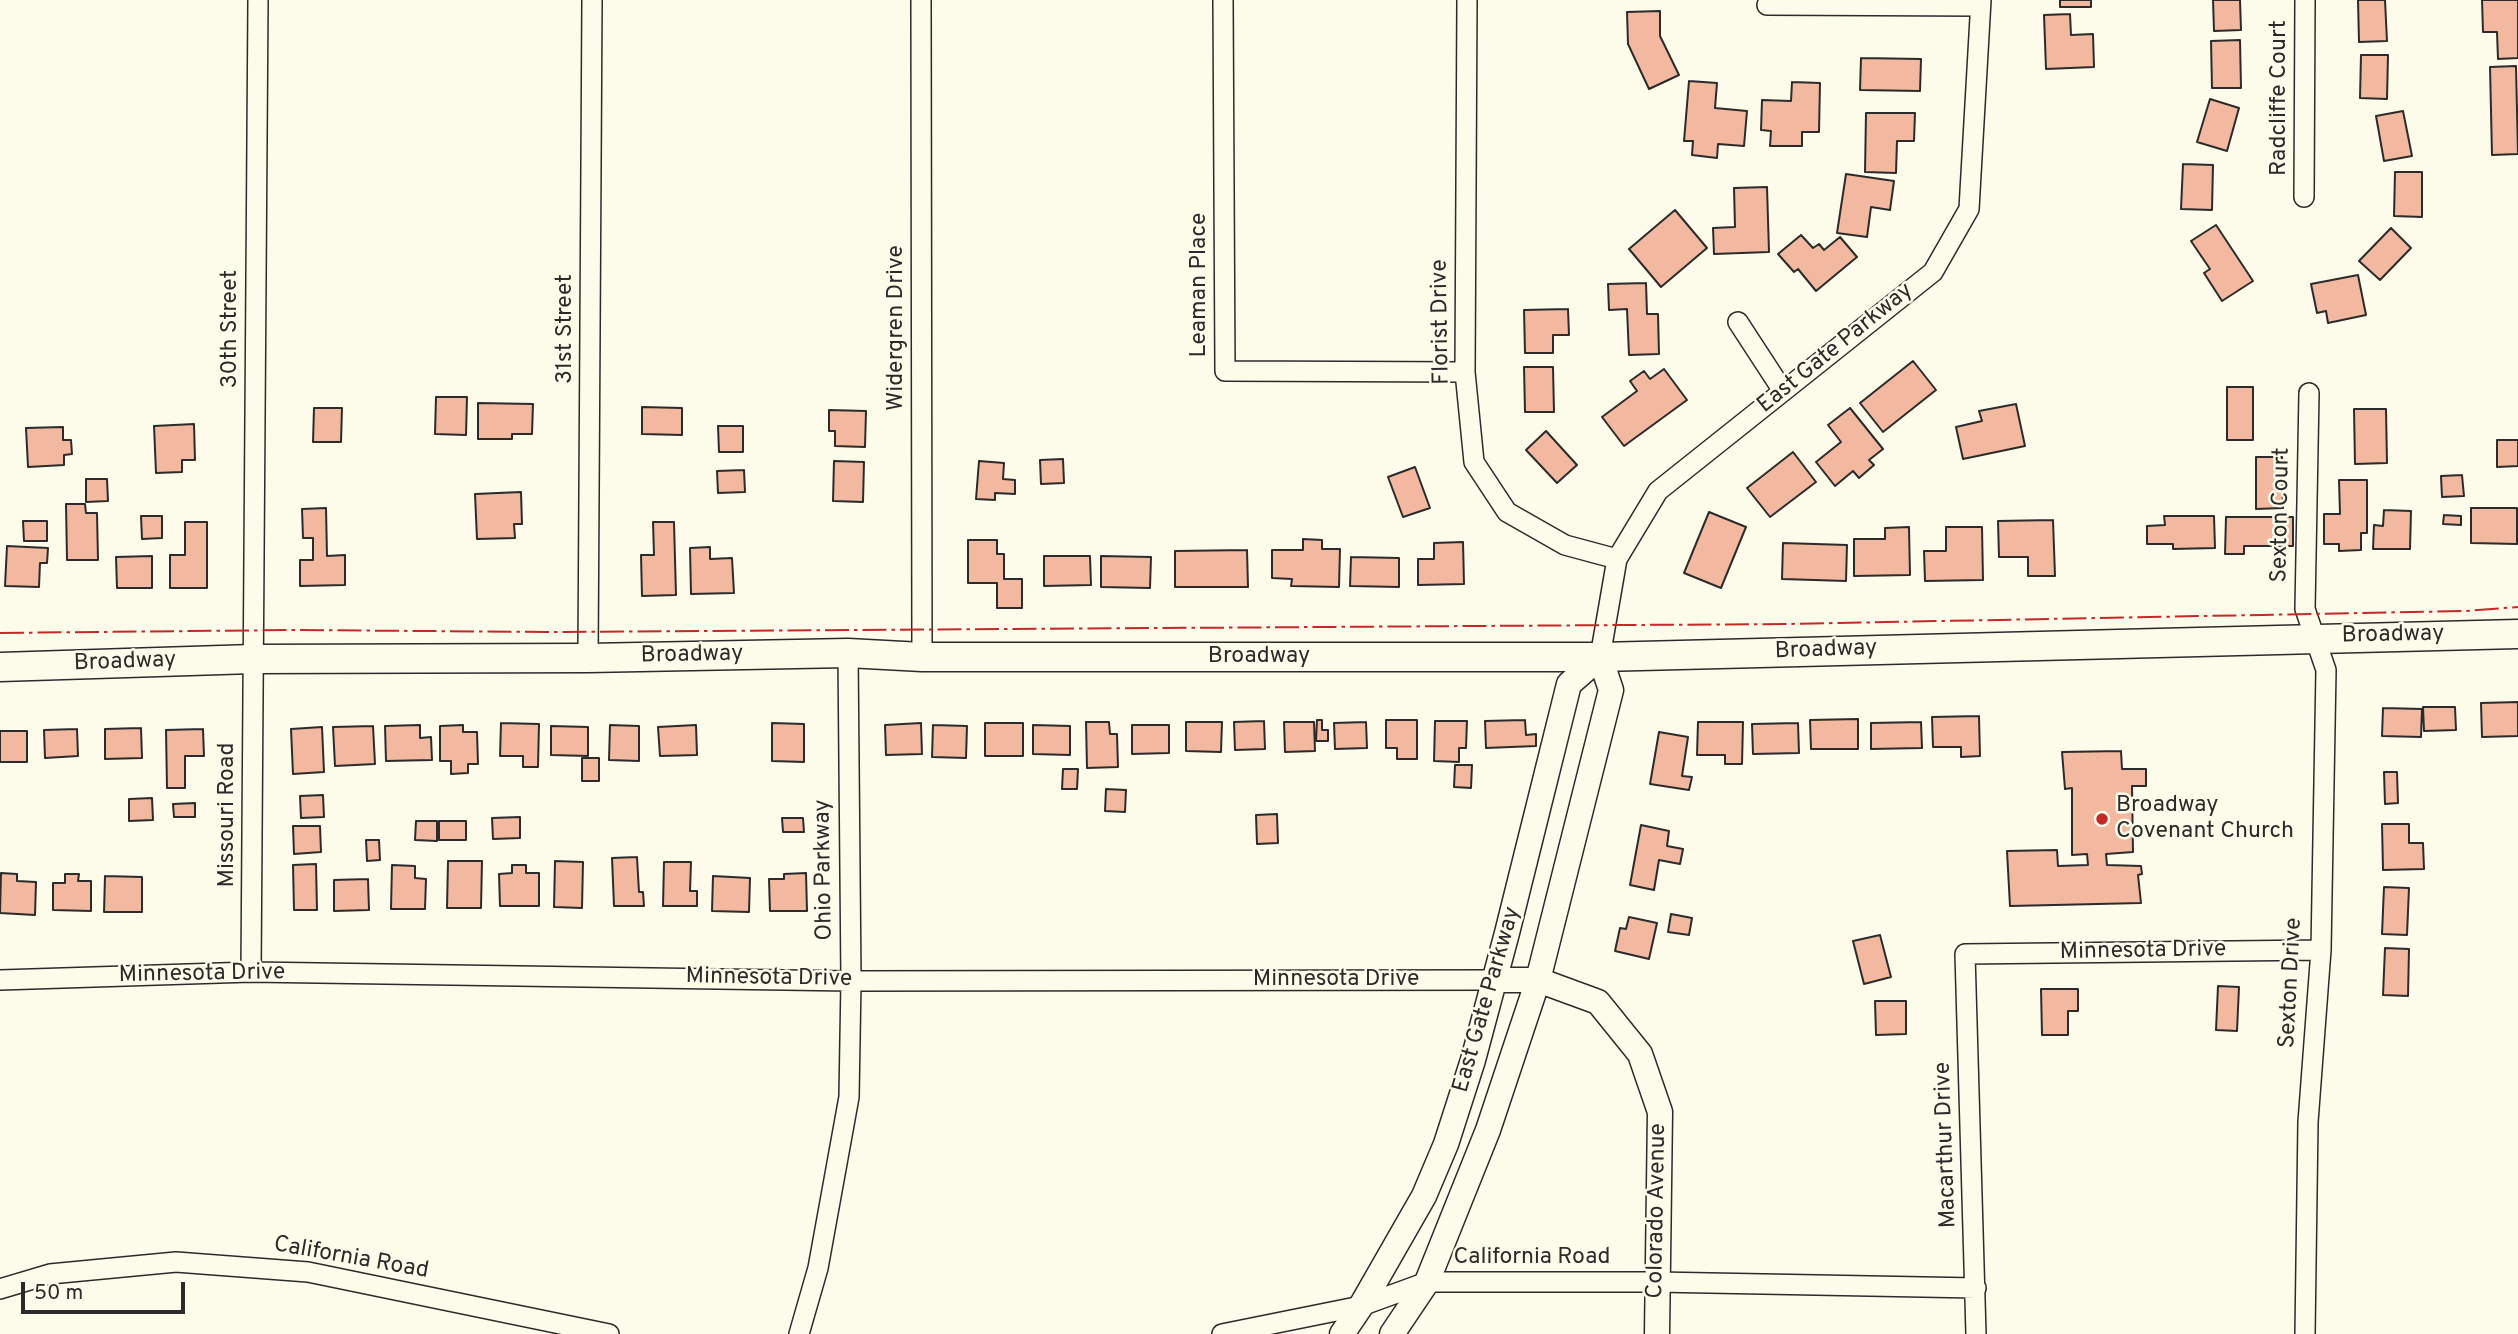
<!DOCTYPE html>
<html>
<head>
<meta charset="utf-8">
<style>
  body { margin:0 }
  #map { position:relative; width:2518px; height:1334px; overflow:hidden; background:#fdfbea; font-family:Overpass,sans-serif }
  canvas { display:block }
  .scale { position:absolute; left:21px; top:1282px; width:164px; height:32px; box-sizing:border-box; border:4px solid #2b2b2b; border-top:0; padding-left:9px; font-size:21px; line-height:24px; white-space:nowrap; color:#2b2b2b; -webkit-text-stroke:5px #fdfbea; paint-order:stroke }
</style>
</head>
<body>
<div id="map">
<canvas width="2518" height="1334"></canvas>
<div class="scale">50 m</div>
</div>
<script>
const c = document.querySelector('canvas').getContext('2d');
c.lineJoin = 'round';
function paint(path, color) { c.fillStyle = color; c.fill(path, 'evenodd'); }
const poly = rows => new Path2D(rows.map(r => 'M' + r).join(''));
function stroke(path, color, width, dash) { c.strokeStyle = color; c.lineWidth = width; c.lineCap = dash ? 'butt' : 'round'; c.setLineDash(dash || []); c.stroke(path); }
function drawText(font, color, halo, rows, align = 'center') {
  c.font = font + ' Overpass,sans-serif'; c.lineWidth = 5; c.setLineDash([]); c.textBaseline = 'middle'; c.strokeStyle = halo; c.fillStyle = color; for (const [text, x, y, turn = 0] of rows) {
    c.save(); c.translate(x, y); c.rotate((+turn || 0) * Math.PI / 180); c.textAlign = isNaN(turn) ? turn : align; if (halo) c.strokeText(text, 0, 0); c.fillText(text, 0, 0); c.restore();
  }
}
const building = poly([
  [2060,0,2091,0,2091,7,2060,7,2060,0],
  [2213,0,2240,0,2241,30,2214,31,2213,0],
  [2358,0,2385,0,2387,41,2359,42,2358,0],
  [2482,0,2518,0,2518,58,2498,59,2497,32,2483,32,2482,0],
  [1660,11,1660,36,1679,75,1649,89,1628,44,1627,12,1660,11],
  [2070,14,2071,35,2093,34,2094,67,2046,69,2044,15,2070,14],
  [2240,40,2241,88,2212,88,2211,41,2240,40],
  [2361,55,2388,55,2387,99,2360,98,2361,55],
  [1861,58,1921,59,1920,91,1860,90,1861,58],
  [2516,66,2518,154,2492,155,2490,67,2516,66],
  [1689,81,1717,83,1715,108,1747,111,1744,146,1718,144,1717,158,1692,155,1693,141,1684,141,1689,81],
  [1792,82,1820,83,1819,132,1802,132,1802,146,1770,146,1771,131,1761,130,1762,100,1791,101,1792,82],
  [2210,99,2239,108,2227,151,2197,142,2210,99],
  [2403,111,2412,156,2384,161,2376,116,2403,111],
  [1866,113,1915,113,1914,141,1897,141,1896,173,1865,172,1866,113],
  [2183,164,2213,165,2212,210,2181,209,2183,164],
  [2395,172,2422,172,2422,217,2394,216,2395,172],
  [1846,174,1894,181,1890,210,1871,207,1867,237,1837,233,1846,174],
  [1767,187,1769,252,1714,254,1713,228,1735,227,1734,188,1767,187],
  [1675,210,1707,248,1661,287,1629,249,1675,210],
  [2216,225,2253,281,2222,301,2204,273,2210,269,2191,241,2216,225],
  [2391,228,2411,248,2380,280,2359,261,2391,228],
  [1801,235,1813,248,1819,244,1824,250,1840,237,1857,257,1816,291,1798,269,1794,272,1778,254,1801,235],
  [2358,275,2366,315,2328,323,2326,311,2317,313,2311,284,2358,275],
  [1646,283,1647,314,1658,314,1659,354,1629,355,1627,309,1609,310,1608,284,1646,283],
  [1568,309,1569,335,1553,335,1553,353,1525,353,1524,310,1568,309],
  [1913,361,1936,390,1883,432,1860,403,1913,361],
  [1524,367,1553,367,1554,412,1525,412,1524,367],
  [1664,369,1687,400,1624,446,1602,417,1637,391,1630,381,1644,371,1650,379,1664,369],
  [2227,387,2253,387,2253,440,2227,440,2227,387],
  [436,397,467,397,466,435,435,434,436,397],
  [478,403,533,404,532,434,512,434,512,439,478,439,478,403],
  [2016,404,2025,446,1963,459,1956,427,1982,421,1979,411,2016,404],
  [642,407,682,408,682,435,642,434,642,407],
  [314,408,342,408,341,442,313,442,314,408],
  [1850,408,1883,449,1869,460,1874,465,1859,478,1853,471,1835,486,1816,462,1841,442,1828,425,1850,408],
  [2354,409,2386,409,2387,463,2355,464,2354,409],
  [829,410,866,411,865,447,835,446,835,431,829,431,829,410],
  [194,424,195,460,182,460,182,472,156,473,154,426,194,424],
  [718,426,743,426,743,452,719,452,718,426],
  [63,427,63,440,71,440,72,454,64,455,64,465,28,467,26,428,63,427],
  [1546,431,1577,465,1557,483,1526,450,1546,431],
  [2497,440,2518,440,2518,466,2497,467,2497,440],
  [1793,452,1816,482,1770,517,1747,488,1793,452],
  [2256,457,2282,457,2283,508,2256,509,2256,457],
  [1063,459,1064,483,1041,484,1040,460,1063,459],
  [834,461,864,462,863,502,833,501,834,461],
  [979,461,1004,463,1003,479,1015,480,1015,494,995,493,995,500,976,499,979,461],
  [1415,467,1430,508,1403,517,1388,477,1415,467],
  [744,470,745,492,718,493,717,471,744,470],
  [2462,475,2464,496,2442,497,2441,476,2462,475],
  [86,479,107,479,108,501,86,502,86,479],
  [2339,480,2367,480,2367,533,2361,533,2361,550,2339,551,2339,544,2324,544,2324,514,2340,514,2339,480],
  [521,492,522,524,514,524,515,538,477,539,475,494,521,492],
  [66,504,85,504,86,513,97,513,98,560,67,560,66,504],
  [326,508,327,556,345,555,345,585,300,586,300,560,313,560,313,538,303,538,302,509,326,508],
  [2471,508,2517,508,2517,544,2471,543,2471,508],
  [2384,510,2411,511,2410,549,2373,549,2374,525,2383,526,2384,510],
  [1709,512,1746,527,1721,588,1684,573,1709,512],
  [2444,515,2461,516,2461,525,2443,524,2444,515],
  [141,516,162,516,162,538,142,539,141,516],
  [2164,516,2214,516,2215,548,2173,549,2173,544,2147,544,2147,526,2165,525,2164,516],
  [2226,517,2293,517,2293,546,2244,546,2244,554,2225,554,2226,517],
  [2053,520,2055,576,2028,576,2028,557,1999,557,1998,521,2053,520],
  [23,521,47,521,47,541,24,541,23,521],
  [185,522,207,522,207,588,170,588,170,555,185,555,185,522],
  [653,522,674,522,676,595,642,596,641,555,654,555,653,522],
  [1909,527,1910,575,1854,576,1854,539,1885,539,1885,528,1909,527],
  [1946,527,1982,527,1983,580,1925,581,1924,551,1946,551,1946,527],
  [1303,539,1322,540,1322,549,1340,549,1339,587,1291,586,1292,579,1272,578,1272,550,1303,550,1303,539],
  [968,540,997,540,997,554,1004,554,1004,579,1022,579,1022,608,997,608,997,583,968,583,968,540],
  [1463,542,1464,584,1418,585,1418,559,1434,559,1434,543,1463,542],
  [1783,543,1847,545,1846,581,1782,579,1783,543],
  [7,546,48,548,47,563,40,563,39,587,5,586,7,546],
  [710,547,710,559,732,558,734,593,691,594,690,548,710,547],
  [1247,550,1248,587,1175,587,1175,551,1247,550],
  [152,556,152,588,117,588,116,557,152,556],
  [1044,556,1090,556,1091,585,1044,586,1044,556],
  [1101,556,1151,557,1150,588,1101,587,1101,556],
  [1351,557,1399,558,1399,587,1350,586,1351,557],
  [2518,702,2518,736,2482,737,2481,703,2518,702],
  [2423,707,2455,707,2456,730,2424,731,2423,707],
  [2383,708,2422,709,2421,737,2382,736,2383,708],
  [1979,716,1980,756,1961,757,1961,747,1933,747,1932,717,1979,716],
  [1858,719,1858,749,1811,749,1810,720,1858,719],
  [1317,720,1322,720,1322,730,1328,730,1328,741,1316,741,1317,720],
  [1386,720,1417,720,1417,759,1397,759,1397,748,1386,748,1386,720],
  [1525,720,1526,735,1536,734,1536,746,1486,748,1485,721,1525,720],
  [1264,721,1265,749,1235,750,1234,722,1264,721],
  [1435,721,1467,721,1466,748,1459,748,1459,762,1434,761,1435,721],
  [1086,722,1109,722,1110,734,1117,734,1118,767,1087,768,1086,722],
  [1186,722,1222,722,1221,752,1186,751,1186,722],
  [1284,722,1314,722,1315,751,1285,752,1284,722],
  [1366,722,1367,748,1335,749,1334,723,1366,722],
  [1698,722,1743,722,1742,764,1725,764,1725,755,1697,755,1698,722],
  [1921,722,1922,748,1871,749,1871,723,1921,722],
  [501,723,539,724,538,767,523,767,523,756,500,756,501,723],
  [772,723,804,724,804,762,772,761,772,723],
  [921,723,922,754,886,755,885,725,921,723],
  [985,723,1023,723,1023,756,985,756,985,723],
  [1798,723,1799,753,1753,754,1752,724,1798,723],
  [420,725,420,738,431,737,432,760,386,761,385,726,420,725],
  [463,725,463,732,477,732,478,764,468,764,468,773,451,774,451,761,440,761,440,726,463,725],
  [610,725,639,726,639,761,609,760,610,725],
  [696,725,697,755,660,756,658,727,696,725],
  [933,725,967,726,966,758,932,757,933,725],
  [1033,725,1070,726,1070,755,1033,754,1033,725],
  [1132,725,1169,725,1169,753,1132,754,1132,725],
  [373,726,375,764,335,766,333,727,373,726],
  [551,726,588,727,588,756,551,755,551,726],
  [322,727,324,772,293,774,291,729,322,727],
  [141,728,142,758,105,759,105,729,141,728],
  [77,729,78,756,45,758,44,730,77,729],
  [203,729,204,756,185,756,185,788,167,788,166,730,203,729],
  [0,731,27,731,27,762,0,762,0,731],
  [1659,732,1688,737,1682,776,1692,777,1689,790,1650,784,1659,732],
  [2121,751,2122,769,2146,769,2146,786,2132,786,2133,852,2106,854,2107,865,2141,866,2142,874,2138,875,2141,903,2010,906,2007,851,2057,850,2058,866,2088,865,2087,854,2072,855,2072,788,2065,789,2062,752,2121,751],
  [582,758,599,758,599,781,582,781,582,758],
  [1455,765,1472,765,1471,788,1454,787,1455,765],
  [1063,769,1078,769,1077,789,1062,789,1063,769],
  [2384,772,2397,772,2398,803,2385,804,2384,772],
  [1106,789,1126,790,1125,812,1105,811,1106,789],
  [323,795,324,817,301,818,300,796,323,795],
  [152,798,153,820,129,821,129,799,152,798],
  [195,803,195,817,174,817,173,804,195,803],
  [1277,814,1278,843,1257,844,1256,815,1277,814],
  [520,817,520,838,493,839,492,818,520,817],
  [782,818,803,818,804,832,783,832,782,818],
  [416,821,437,821,437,841,415,840,416,821],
  [439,821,466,821,466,840,439,840,439,821],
  [2382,824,2409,824,2409,843,2423,843,2424,869,2383,870,2382,824],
  [1641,825,1669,831,1667,846,1683,849,1680,864,1659,860,1654,890,1630,885,1641,825],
  [293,826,320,826,321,852,294,854,293,826],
  [366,840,379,840,380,860,367,861,366,840],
  [637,857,639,892,643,892,644,906,614,906,612,858,637,857],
  [448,861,482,861,481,908,447,908,448,861],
  [555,861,583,862,582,908,554,907,555,861],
  [664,862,691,862,690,891,697,891,697,906,663,906,664,862],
  [316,864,317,910,294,910,293,865,316,864],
  [392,865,415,866,415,878,426,879,425,909,391,909,392,865],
  [512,865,526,865,526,873,539,873,539,906,500,906,499,874,512,873,512,865],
  [1,873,17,874,17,881,36,882,35,915,0,913,1,873],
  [806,873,807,911,770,911,769,879,784,879,784,874,806,873],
  [65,874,79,874,78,881,91,881,91,911,53,910,53,883,65,883,65,874],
  [105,876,142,877,142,912,104,912,105,876],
  [713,876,750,878,749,912,712,911,713,876],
  [368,879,369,910,334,911,334,880,368,879],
  [2384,887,2409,888,2407,935,2382,934,2384,887],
  [1671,914,1692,918,1689,935,1668,932,1671,914],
  [1629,917,1657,923,1649,959,1615,951,1620,928,1626,929,1629,917],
  [1880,935,1891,977,1864,984,1853,941,1880,935],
  [2385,948,2409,949,2408,996,2383,995,2385,948],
  [2218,986,2239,987,2237,1031,2216,1030,2218,986],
  [2041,989,2078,989,2078,1011,2068,1011,2068,1035,2042,1035,2041,989],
  [1875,1001,1906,1001,1906,1034,1876,1035,1875,1001]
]);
const minor = poly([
  [921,0,922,657],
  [1223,0,1225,371,1465,372],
  [1467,0,1465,372,1474,462,1507,512,1565,545,1617,559],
  [1767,5,1980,6],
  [2304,197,2305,0],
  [1738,322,1783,391],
  [1600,657,1617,559,1658,491,1933,272,1969,209,1981,0],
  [588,658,592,0],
  [251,972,258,0],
  [0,980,251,972,851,981,1494,980],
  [0,1289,50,1274,176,1262,308,1272,609,1334],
  [799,1334,818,1268,849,1097,851,981,848,653],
  [1222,1334,1361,1306,1427,1282,1656,1282,1976,1288],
  [1976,1334,1965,954,2321,950],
  [2305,1334,2308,1122,2321,950,2326,670,2305,609,2309,393]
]);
const tertiary = poly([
  [1494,980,1538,980,1598,1002,1640,1054,1660,1112,1657,1334],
  [1342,1334,1361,1306,1424,1196,1446,1144,1473,1060,1507,933,1569,684,1600,657,1611,690,1538,980,1488,1130,1427,1282,1392,1334]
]);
const secondary = poly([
  [0,667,253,659,588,658,848,653,922,657,1600,657,2518,634]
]);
const power = poly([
  [0,633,295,630,547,632,1785,624,2466,611,2518,607]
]);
const markers = [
  [2102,819,7,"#c62828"]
];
const streetNames = [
  ["Radcliffe Court",2280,98,-90],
  ["Leaman Place",1200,285,-90],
  ["Florist Drive",1442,322,-91],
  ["Widergren Drive",897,328,-90],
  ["30th Street",231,329,-90],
  ["31st Street",566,329,-90],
  ["East Gate Parkway",1836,349,-39],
  ["Sexton Court",2282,515,-89],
  ["Broadway",2393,636,-1],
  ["Broadway",1826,651,-2],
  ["Broadway",692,656,-1],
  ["Broadway",1259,657],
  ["Broadway",125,663,-2],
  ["Missouri Road",228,815,-90],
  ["Ohio Parkway",825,870,-91],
  ["Minnesota Drive",2143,952,-1],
  ["Minnesota Drive",202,975,-1],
  ["Minnesota Drive",769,979,1],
  ["Minnesota Drive",1336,980],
  ["Sexton Drive",2292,983,-87],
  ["East Gate Parkway",1488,1000,-74],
  ["Macarthur Drive",1947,1145,-92],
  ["Colorado Avenue",1658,1211,-89],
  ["California Road",1532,1258],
  ["California Road",351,1259,10]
];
const poiNames = [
  ["Broadway",2116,806],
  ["Covenant Church",2116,832]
];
paint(building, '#f2b8a0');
stroke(building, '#2b2b2b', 2);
stroke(minor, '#2b2b2b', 22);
stroke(tertiary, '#2b2b2b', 27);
stroke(secondary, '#2b2b2b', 31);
stroke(minor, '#fdfbea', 19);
stroke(tertiary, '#fdfbea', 24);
stroke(secondary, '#fdfbea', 28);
stroke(power, '#c62828', 2, [24, 5, 3.5, 5]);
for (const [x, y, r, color] of markers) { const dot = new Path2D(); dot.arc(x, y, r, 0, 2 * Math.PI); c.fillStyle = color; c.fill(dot); stroke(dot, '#fdfbea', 2.5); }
drawText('23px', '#2b2b2b', '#fdfbea', streetNames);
drawText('23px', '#2b2b2b', '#fdfbea', poiNames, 'left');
</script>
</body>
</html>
